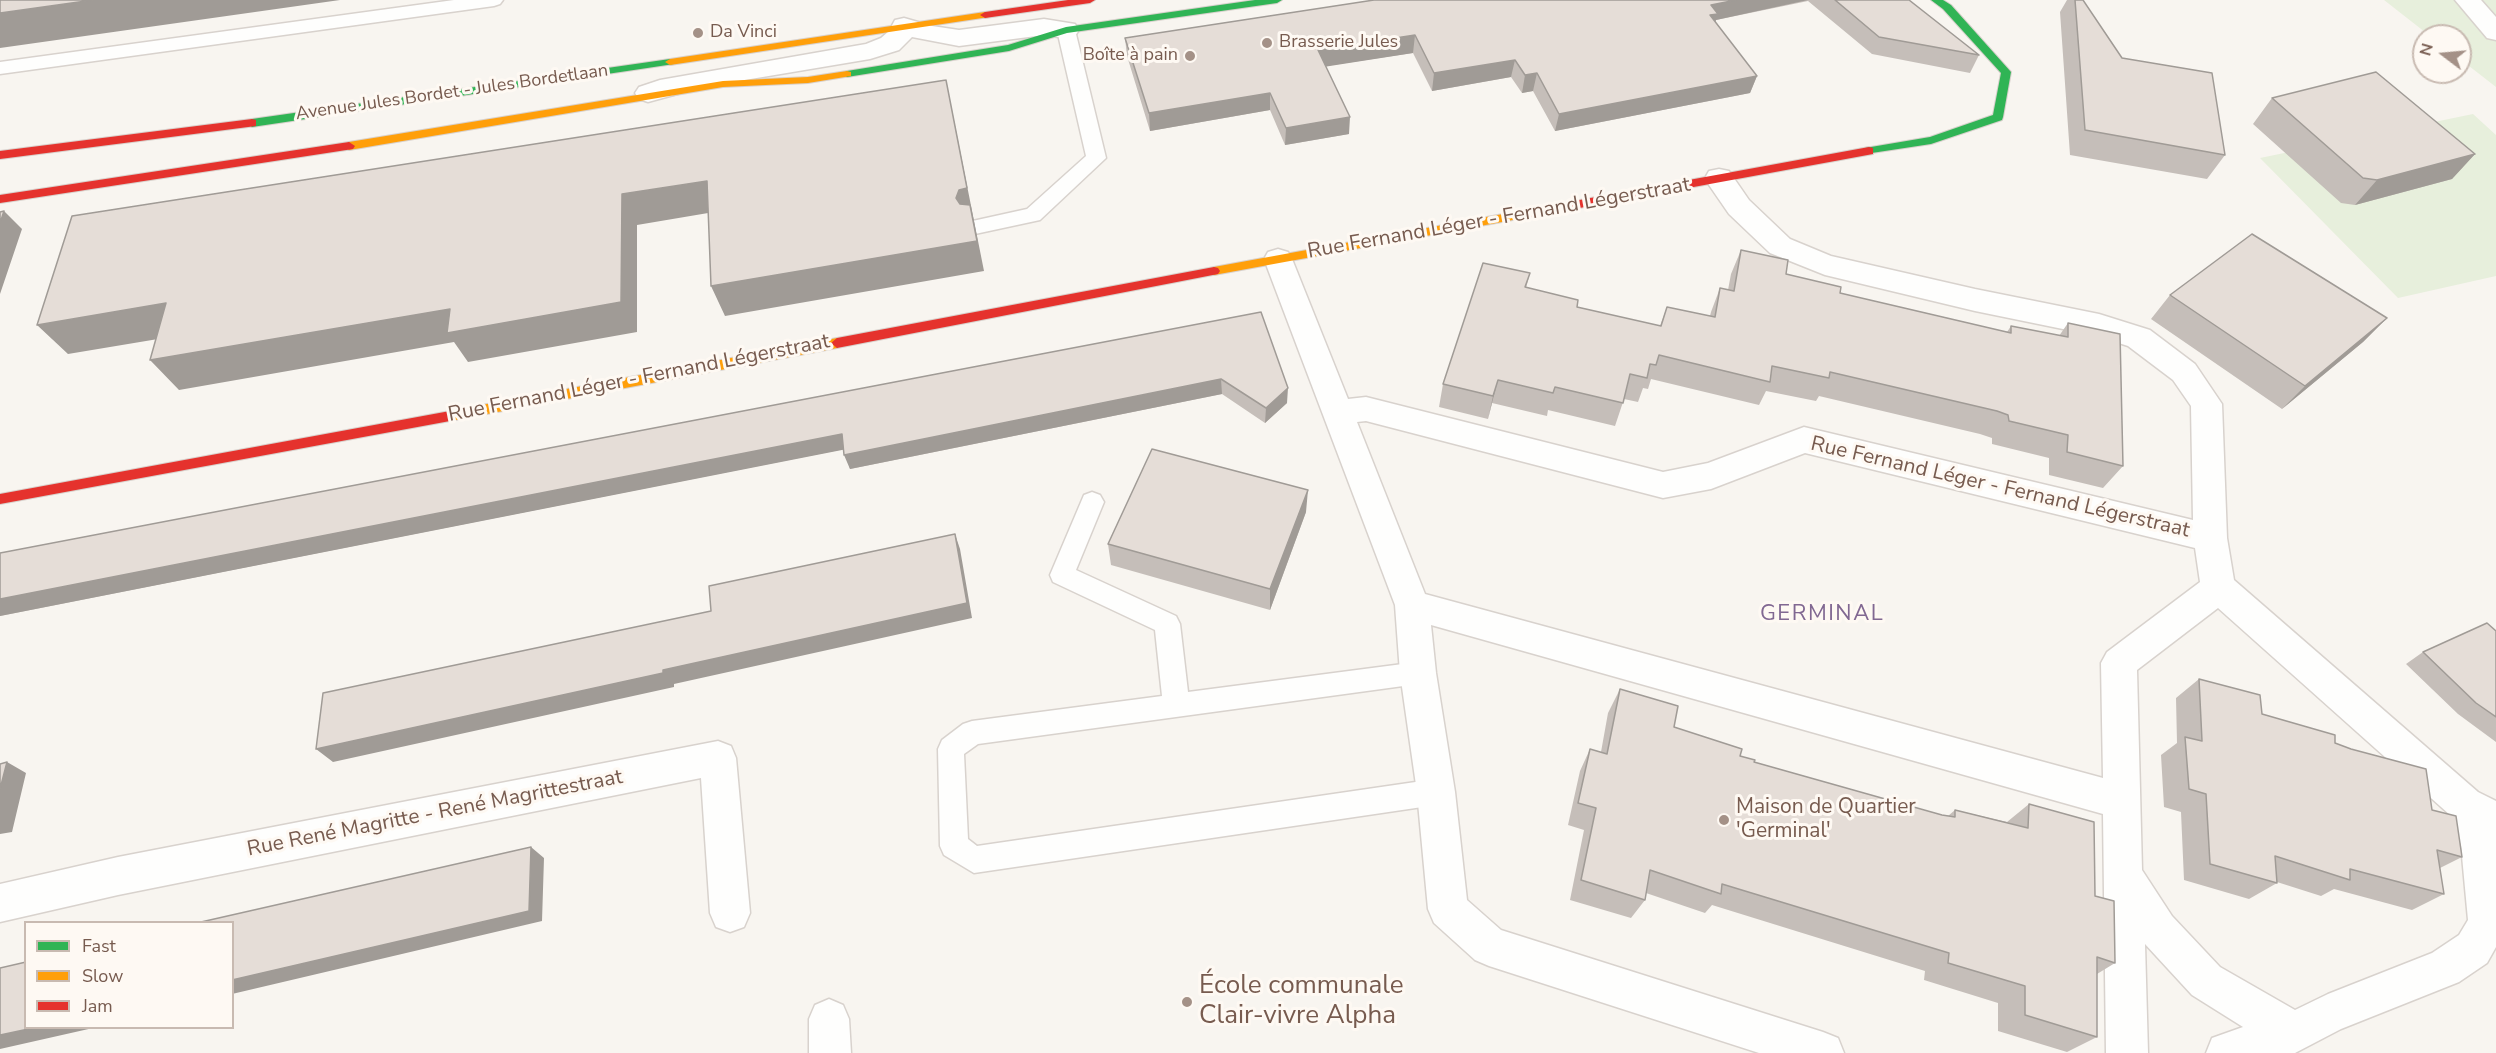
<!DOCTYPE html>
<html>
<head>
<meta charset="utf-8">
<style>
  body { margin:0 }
  #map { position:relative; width:2496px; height:1053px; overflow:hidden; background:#f8f5f0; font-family:"Nunito Sans",sans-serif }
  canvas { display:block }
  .legend { position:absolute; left:24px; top:921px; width:210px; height:108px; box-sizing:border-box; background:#fef9f3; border:2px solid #c8bab1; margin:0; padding:8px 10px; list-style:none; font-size:18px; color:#775b4f }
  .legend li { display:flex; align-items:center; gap:12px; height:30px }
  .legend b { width:30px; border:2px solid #c8bab1 }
  .north { position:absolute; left:2412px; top:24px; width:60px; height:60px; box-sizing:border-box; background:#fef9f3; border:2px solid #c8bab1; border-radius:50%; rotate:286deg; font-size:16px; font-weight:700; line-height:24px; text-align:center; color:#775b4f }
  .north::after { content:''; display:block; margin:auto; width:21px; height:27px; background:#a49187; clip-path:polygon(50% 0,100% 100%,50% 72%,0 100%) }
</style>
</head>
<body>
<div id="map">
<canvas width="2496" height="1053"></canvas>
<ul class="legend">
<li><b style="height:8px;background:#30b455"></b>Fast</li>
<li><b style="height:8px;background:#ff9f0a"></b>Slow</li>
<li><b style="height:8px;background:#e5322d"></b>Jam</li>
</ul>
<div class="north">N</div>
</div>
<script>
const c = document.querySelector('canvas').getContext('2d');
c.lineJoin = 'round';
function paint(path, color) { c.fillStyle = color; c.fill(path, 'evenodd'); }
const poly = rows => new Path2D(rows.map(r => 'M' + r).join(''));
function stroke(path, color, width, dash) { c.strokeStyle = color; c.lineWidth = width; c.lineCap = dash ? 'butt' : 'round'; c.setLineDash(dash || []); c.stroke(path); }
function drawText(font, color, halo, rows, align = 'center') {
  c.font = font + ' "Nunito Sans",sans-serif'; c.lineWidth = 6; c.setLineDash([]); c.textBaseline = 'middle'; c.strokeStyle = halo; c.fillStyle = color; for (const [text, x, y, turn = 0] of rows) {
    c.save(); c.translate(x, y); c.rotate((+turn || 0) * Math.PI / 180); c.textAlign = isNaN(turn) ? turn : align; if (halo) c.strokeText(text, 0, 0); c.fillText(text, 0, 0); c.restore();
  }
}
const green = poly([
  [2384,0,2496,0,2496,87,2460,59,2460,36,2430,36],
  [2473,114,2496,135,2496,276,2398,298,2260,158]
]);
const lane = poly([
  [454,0,503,0,500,4,494,6,0,74,0,62,454,0],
  [1066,24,1072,26,1075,30,1106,158,1040,220,975,234,968,232,965,227,968,222,1027,209,1086,156,1057,30,1060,26,1066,24],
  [1092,492,1100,495,1104,502,1076,570,1176,616,1180,624,1188,692,1418,662,1427,665,1431,673,1427,681,1418,684,978,744,964,754,968,839,977,846,1436,779,1446,783,1450,792,1446,801,1436,805,974,873,944,855,940,846,938,749,942,740,963,724,972,721,1162,696,1155,630,1053,582,1050,575,1084,495,1092,492]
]);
const street = poly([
  [2455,0,2481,0,2496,17,2496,40,2487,38,2455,0],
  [904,18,932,26,959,30,1044,19,1075,24,1079,30,1075,36,1066,38,1044,35,959,46,912,37,899,50,870,59,703,87,648,102,639,99,635,93,639,87,660,80,866,44,881,38,889,31,895,20,904,18],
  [1719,169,1729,171,1749,200,1790,239,1831,256,1975,289,2099,314,2150,330,2195,364,2222,404,2227,538,2234,580,2478,792,2496,801,2496,947,2487,963,2459,982,2341,1029,2295,1053,2206,1053,2212,1038,2243,1027,2192,995,2145,944,2148,1053,2106,1053,2103,814,1431,625,1436,673,1455,792,1467,900,1501,930,1823,1032,1838,1038,1844,1053,1759,1053,1489,966,1475,960,1434,923,1428,909,1417,792,1400,673,1395,605,1264,259,1268,252,1278,249,1288,252,1292,259,1348,399,1366,397,1663,472,1708,463,1804,427,2193,520,2191,406,2173,380,2128,346,2097,336,1975,311,1825,275,1770,253,1729,214,1709,185,1705,178,1709,171,1719,169],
  [1366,421,1663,498,1711,489,1805,453,2195,548,2200,582,2107,652,2101,663,2103,778,1425,594,1357,422,1366,421],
  [2218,608,2450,815,2461,845,2468,920,2459,935,2432,953,2328,994,2295,1010,2220,967,2172,916,2142,870,2137,670,2218,608],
  [718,741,731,746,736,758,750,913,744,927,730,932,716,927,710,913,701,778,118,895,0,922,0,884,118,857,718,741],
  [829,999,843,1005,849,1019,851,1053,809,1053,809,1019,815,1005,829,999]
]);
const fast = poly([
  [1255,0,1282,0,1277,3,1067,33,1009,51,847,77,842,74,847,71,1008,45,1066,27,1255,0],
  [1931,0,1943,0,1951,5,2011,72,2003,117,2002,120,1931,144,1865,154,1865,148,1930,137,1993,115,2001,73,1943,9,1931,0],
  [670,59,674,60,674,64,252,127,247,123,252,119,670,59]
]);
const slow = poly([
  [985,12,989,13,989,17,670,65,665,62,670,59,985,12],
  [847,71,851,72,851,76,808,83,723,87,349,150,343,146,349,142,723,81,808,77,847,71],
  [1525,210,1531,214,1529,217,1214,275,1208,271,1214,267,1525,210],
  [837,338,843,343,837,348,450,421,444,416,450,411,837,338]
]);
const jam = poly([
  [1068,0,1095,0,1090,3,985,18,980,15,985,12,1068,0],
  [252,119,256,120,256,126,0,159,0,151,252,119],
  [349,142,355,146,353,149,0,203,0,195,349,142],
  [1869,147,1873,148,1873,154,1525,218,1519,214,1525,210,1869,147],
  [1214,267,1218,268,1220,271,1218,274,837,348,831,343,837,338,1214,267],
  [450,411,456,416,450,421,0,504,0,494,450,411]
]);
const wall = poly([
  [1374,0,1909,0,1979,55,1970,73,1872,54,1808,1,1716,20,1715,22,1757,76,1750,93,1555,131,1533,91,1522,93,1511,77,1432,91,1413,53,1326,66,1349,134,1285,145,1270,110,1150,131,1127,56,1125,38],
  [2067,0,2083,0,2122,58,2225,155,2207,179,2070,155,2060,12],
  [2272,98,2475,154,2452,179,2355,205,2341,203,2253,124],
  [1741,250,1786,274,1840,293,2007,332,2011,326,2059,336,2068,323,2123,466,2103,488,2049,475,2049,458,1992,444,1992,438,1980,434,1819,396,1816,401,1766,391,1759,405,1651,379,1648,389,1643,388,1638,402,1624,399,1615,426,1548,410,1547,416,1492,403,1488,419,1439,407,1443,384,1530,273,1526,288,1577,307,1660,326,1667,307,1710,316,1711,312,1720,288,1728,290,1731,274],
  [2170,295,2387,318,2363,342,2282,409,2151,319],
  [1261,312,1287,403,1265,423,1222,394,850,469,844,449,0,616,0,553],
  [1306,512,1270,610,1111,565,1108,544],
  [2496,631,2496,742,2458,714,2406,664,2423,652],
  [2199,679,2262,714,2335,743,2432,810,2462,857,2440,868,2444,894,2412,910,2334,889,2321,896,2277,882,2277,883,2249,899,2184,880,2181,812,2164,807,2161,755,2177,743,2176,698],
  [1620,689,1674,727,1754,762,1942,815,1948,816,1955,810,2007,822,2029,804,2095,896,2115,963,2097,974,2097,1037,2067,1052,1998,1031,1998,1003,1924,980,1925,971,1712,905,1705,913,1646,893,1645,900,1631,918,1570,900,1584,830,1568,825,1580,771,1590,749,1601,752,1608,713]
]);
const shadedWall = poly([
  [93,0,340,0,0,48,0,13],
  [1736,0,1808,0,1716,20,1712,31,1705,32,1711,5],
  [1415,35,1413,53,1317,68,1318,50],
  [1515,60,1511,77,1432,91,1434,73],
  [1537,73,1533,91,1522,93,1525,75],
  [1757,76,1750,93,1555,131,1559,114],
  [946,80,984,271,725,316,711,286,956,198],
  [1270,93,1270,110,1150,131,1149,113],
  [1350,117,1349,134,1285,145,1286,128],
  [2475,154,2452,179,2355,205,2377,180],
  [707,181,720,211,637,225,637,332,468,362,454,342,179,390,150,360,622,194],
  [4,211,22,229,0,294,0,223],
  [166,303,194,333,68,354,37,325],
  [2387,318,2363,342,2282,409,2305,386],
  [1221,379,1222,394,850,469,844,455],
  [1498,380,1492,403,1488,419,1493,396],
  [1288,388,1287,403,1265,423,1266,408],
  [842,434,847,449,0,616,0,599],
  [1308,490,1306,512,1270,610,1270,589],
  [955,534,960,549,972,618,674,684,674,687,333,762,316,749,663,670],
  [7,762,26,773,12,832,0,834,0,789],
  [531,847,544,858,542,921,232,994,232,980],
  [33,1028,93,1028,0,1049,0,1035]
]);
const building = poly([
  [0,0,93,0,0,13,0,0],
  [1374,0,1736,0,1711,5,1718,14,1710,15,1757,76,1559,114,1537,73,1525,75,1515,60,1434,73,1415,35,1318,50,1350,117,1286,128,1270,93,1149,113,1125,38,1374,0],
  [1835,0,1909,0,1979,55,1879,37,1835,0],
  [2075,0,2083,0,2122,58,2212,73,2225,155,2085,130,2075,0],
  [2376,72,2475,154,2377,180,2363,178,2272,98,2376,72],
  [946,80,967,188,959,190,956,198,960,204,970,205,977,241,711,286,707,181,622,194,621,302,447,333,450,309,150,360,166,303,37,325,72,216,946,80],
  [4,211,0,223,0,212,4,211],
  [2252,234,2387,318,2305,386,2170,295,2252,234],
  [1741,250,1788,260,1786,274,1841,287,1840,293,2011,333,2011,326,2068,337,2068,323,2120,334,2123,466,2067,452,2068,435,2009,421,2008,415,1997,411,1830,372,1829,378,1772,366,1770,382,1659,355,1656,365,1650,364,1647,378,1630,374,1623,403,1555,387,1553,393,1498,380,1493,396,1443,384,1483,263,1530,273,1525,287,1578,300,1577,307,1661,326,1667,307,1715,317,1720,288,1734,291,1741,250],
  [1261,312,1288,388,1266,408,1221,379,844,455,842,434,0,599,0,553,1261,312],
  [1152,449,1308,490,1270,589,1108,544,1152,449],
  [955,534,967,603,663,670,663,673,316,749,323,693,711,611,709,586,955,534],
  [2487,623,2496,631,2496,717,2476,703,2423,652,2487,623],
  [2199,679,2260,695,2262,714,2335,735,2335,743,2351,749,2426,769,2432,810,2456,816,2462,857,2437,850,2444,894,2350,869,2350,880,2275,856,2277,883,2210,864,2206,794,2189,789,2185,737,2202,741,2199,679],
  [1620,689,1678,706,1674,727,1742,749,1740,756,1755,760,1754,762,1942,815,1955,817,1955,810,2028,828,2029,804,2094,822,2095,896,2114,901,2115,963,2097,957,2097,1037,2025,1015,2025,986,1948,963,1949,953,1722,884,1721,894,1650,870,1645,900,1581,880,1596,808,1578,803,1590,749,1607,754,1620,689],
  [7,762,0,789,0,764,7,762],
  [531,847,529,911,232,980,232,922,201,922,531,847],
  [26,962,26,1028,33,1028,0,1035,0,968,26,962]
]);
const markers = [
  [698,33,6,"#a49187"],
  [1267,43,6,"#a49187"],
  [1190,56,6,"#a49187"],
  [1724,820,6,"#a49187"],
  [1187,1002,6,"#a49187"]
];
const farPoinames = [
  ["Da Vinci",710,33],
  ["Brasserie Jules",1279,43],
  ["Boîte à pain",1178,56,"right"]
];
const farStreetnames = [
  ["Avenue Jules Bordet - Jules Bordetlaan",452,93,-8]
];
const streetNames = [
  ["Rue Fernand Léger - Fernand Légerstraat",1499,219,-10],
  ["Rue Fernand Léger - Fernand Légerstraat",639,379,-11],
  ["Rue Fernand Léger - Fernand Légerstraat",2000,488,13],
  ["Rue René Magritte - René Magrittestraat",435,814,-11]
];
const poiNames = [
  ["Maison de Quartier",1736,808],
  ["'Germinal'",1736,832]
];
const neighbourhoodNames = [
  ["GERMINAL",1822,615]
];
const nearPoinames = [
  ["École communale",1199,987],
  ["Clair-vivre Alpha",1199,1017]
];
paint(green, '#e7efdc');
stroke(lane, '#d8d2cd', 3);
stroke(street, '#d8d2cd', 3);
stroke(fast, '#d8d1cc', 2);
stroke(slow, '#d8d1cc', 2);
stroke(jam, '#d8d1cc', 2);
paint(lane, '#fefefd');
paint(street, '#fefefd');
paint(fast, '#30b455');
paint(slow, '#ff9f0a');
paint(jam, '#e5322d');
paint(wall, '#c5beb9');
paint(shadedWall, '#a09b96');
paint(building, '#e5ddd7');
stroke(building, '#a09b96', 1.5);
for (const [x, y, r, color] of markers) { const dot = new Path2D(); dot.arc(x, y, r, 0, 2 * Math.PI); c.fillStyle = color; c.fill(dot); stroke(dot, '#fef9f3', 2); }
drawText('18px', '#775b4f', '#fef9f3', farPoinames, 'left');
drawText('18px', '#775b4f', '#fef9f3', farStreetnames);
drawText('21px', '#775b4f', '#fef9f3', streetNames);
drawText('21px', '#775b4f', '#fef9f3', poiNames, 'left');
c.letterSpacing = '1.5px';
drawText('22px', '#816892', '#fef9f3', neighbourhoodNames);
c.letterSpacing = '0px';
drawText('26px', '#775b4f', '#fef9f3', nearPoinames, 'left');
</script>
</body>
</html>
